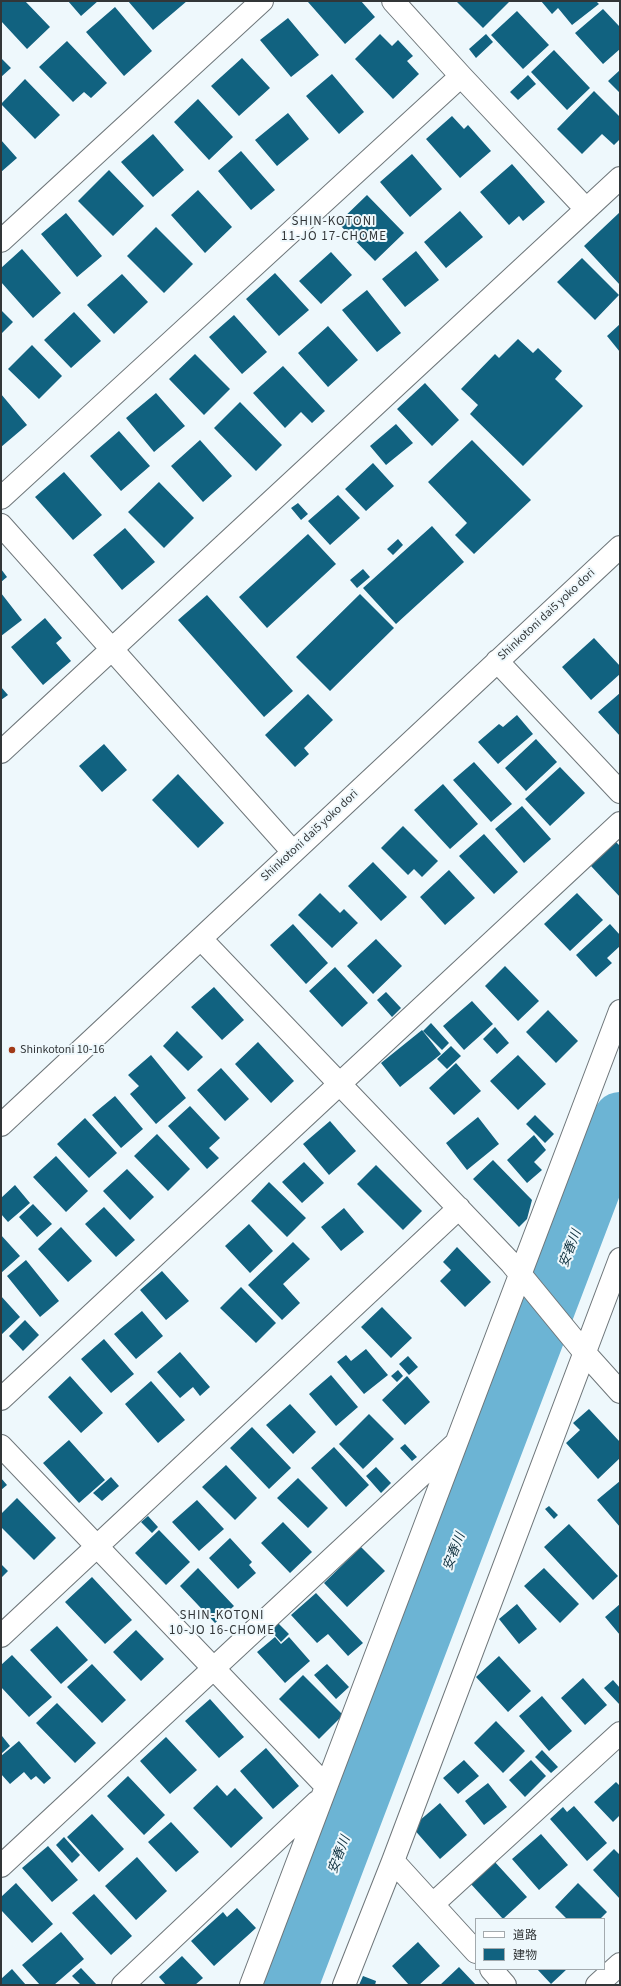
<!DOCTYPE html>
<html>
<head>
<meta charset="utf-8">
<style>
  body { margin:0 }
  #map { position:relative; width:621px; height:1986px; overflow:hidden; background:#eef8fc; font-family:"Source Sans 3","Noto Sans JP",sans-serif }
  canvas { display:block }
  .frame { position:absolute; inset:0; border:2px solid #323638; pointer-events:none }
  .legend { position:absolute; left:475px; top:1918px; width:130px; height:52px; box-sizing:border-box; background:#eef8fc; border:1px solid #a3aaae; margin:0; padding:5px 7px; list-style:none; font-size:12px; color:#323638 }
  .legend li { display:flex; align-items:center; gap:8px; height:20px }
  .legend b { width:20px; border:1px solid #a3aaae }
</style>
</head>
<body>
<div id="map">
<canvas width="621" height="1986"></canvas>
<div class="frame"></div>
<ul class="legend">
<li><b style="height:5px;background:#fff"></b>道路</li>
<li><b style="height:11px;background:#116280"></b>建物</li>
</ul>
</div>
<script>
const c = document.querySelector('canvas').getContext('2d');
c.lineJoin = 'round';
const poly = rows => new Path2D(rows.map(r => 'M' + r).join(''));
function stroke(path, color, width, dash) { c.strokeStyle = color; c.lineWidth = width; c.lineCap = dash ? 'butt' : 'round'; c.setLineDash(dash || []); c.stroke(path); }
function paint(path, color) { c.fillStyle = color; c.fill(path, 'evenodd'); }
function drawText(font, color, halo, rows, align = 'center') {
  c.font = font + ' "Source Sans 3","Noto Sans JP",sans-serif'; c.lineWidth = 4; c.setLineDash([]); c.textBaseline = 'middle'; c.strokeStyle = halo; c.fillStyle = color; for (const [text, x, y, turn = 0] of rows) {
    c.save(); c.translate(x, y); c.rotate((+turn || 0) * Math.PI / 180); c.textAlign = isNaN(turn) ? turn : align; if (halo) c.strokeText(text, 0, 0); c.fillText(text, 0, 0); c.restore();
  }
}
const river = poly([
  [291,1985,620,1119]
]);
const building = poly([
  [3,1,25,1,50,27,27,49,1,21,1,3],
  [68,1,98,1,81,16],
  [128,1,187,1,153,30],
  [310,1,361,1,375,17,345,44,308,2],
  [456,1,510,1,483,28],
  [541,1,596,1,599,4,572,25,558,8,552,14],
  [115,7,152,51,124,76,86,32],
  [603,9,619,26,620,25,620,49,603,64,575,33],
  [517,11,549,45,523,69,491,35],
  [288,18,319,55,291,77,260,40],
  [380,34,392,46,398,40,413,56,407,61,419,74,393,99,355,59],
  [486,34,493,42,476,58,469,49],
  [67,41,107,83,91,98,84,92,73,102,39,67],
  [554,50,590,88,567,110,531,72],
  [1,58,11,68,1,77],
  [242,58,270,88,239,116,211,86],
  [620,70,620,93,608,81],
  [332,74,364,112,339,134,306,96],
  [528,75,536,84,518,100,510,92],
  [25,79,60,115,35,139,1,104],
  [594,91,620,117,620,139,614,145,602,134,582,154,557,129],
  [198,99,233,137,209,160,174,122],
  [288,113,309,139,277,166,255,140],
  [452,116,464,129,468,125,491,151,460,178,426,139],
  [153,134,184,170,153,197,121,162],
  [1,140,17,158,1,172],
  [241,151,275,190,251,210,218,171],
  [412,154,442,189,410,217,380,182],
  [512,164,545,202,523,221,519,216,509,225,480,192],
  [109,170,144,206,113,236,78,201],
  [198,190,232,227,205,253,171,215],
  [367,195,404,233,375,261,338,223],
  [460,211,483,237,446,268,424,242],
  [620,212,620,285,584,246],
  [66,213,102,256,77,277,41,234],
  [156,227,193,264,164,293,127,256],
  [22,249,61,293,33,318,1,282,1,268],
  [416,251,439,280,405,307,382,279],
  [331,252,352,275,321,304,299,281],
  [582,258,619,295,595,320,557,282],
  [275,273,309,310,279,336,246,299],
  [122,274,148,302,114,334,87,305],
  [367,290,401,333,377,352,342,310],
  [1,310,13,322,1,334],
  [74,312,101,341,71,368,44,340],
  [234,315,267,352,242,374,209,337],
  [620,324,620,352,607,336],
  [328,326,358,360,328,387,298,353],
  [518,339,533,353,538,348,562,371,555,379,583,406,523,466,470,414,478,405,461,389,495,354,499,358],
  [32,345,62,376,39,399,8,369],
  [195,354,230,389,204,415,169,379],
  [283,366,325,411,312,423,301,412,285,428,253,393],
  [425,383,459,420,432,446,397,409],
  [156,393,185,426,154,452,126,418],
  [1,394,27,425,1,447],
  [240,402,282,445,256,471,214,428],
  [396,424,413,443,386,465,370,446],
  [119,431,150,466,121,491,90,456],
  [200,440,232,476,203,502,171,466],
  [472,440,531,500,474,554,455,535,467,523,428,482],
  [373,463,394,486,366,511,345,489],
  [64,472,102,515,73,540,35,497],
  [159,482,194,518,164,548,128,512],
  [338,495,360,518,330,545,308,521],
  [298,503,308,514,301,520,291,508],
  [432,526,464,562,396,624,363,588],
  [125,528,155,562,122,590,93,555],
  [308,534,336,564,267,628,239,597],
  [398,539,403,545,393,555,387,549],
  [1,569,7,577,1,582],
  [363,569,370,577,357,588,350,580],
  [1,593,22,620,1,636],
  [360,594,394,628,330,691,296,657],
  [207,595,293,691,264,717,178,620],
  [45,618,62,638,56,643,71,661,43,685,11,647],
  [594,638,620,666,620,674,591,700,562,667],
  [1,687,8,695,1,700],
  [620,693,620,736,598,712],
  [308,694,333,720,304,748,309,754,295,767,265,735],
  [517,715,533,734,498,764,478,742,499,724,503,727],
  [536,739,557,762,526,791,505,768],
  [104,744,127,770,102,792,79,766],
  [474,762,512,804,491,822,453,780],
  [560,767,585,793,550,826,525,799],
  [178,774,224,823,198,848,152,800],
  [443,784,478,824,450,849,414,810],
  [522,806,551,839,524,863,495,829],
  [403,826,438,861,422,877,414,869,408,875,381,848],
  [484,834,518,872,494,894,459,856],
  [616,842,620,846,620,897,591,866],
  [373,862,407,897,381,921,348,886],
  [449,870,475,898,445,925,420,897],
  [320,893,340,913,344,909,358,923,332,948,298,915],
  [577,893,603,920,570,951,544,924],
  [293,924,328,963,306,984,270,945],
  [610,924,620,935,620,946,607,958,612,963,596,977,576,955],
  [376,939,402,966,373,994,347,966],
  [505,966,539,1001,518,1021,485,986],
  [335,967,368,1003,342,1027,309,991],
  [214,987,244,1020,222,1040,191,1007],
  [386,992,401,1008,392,1017,377,1000],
  [472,1001,493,1024,464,1050,443,1026],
  [548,1010,578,1041,556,1063,526,1032],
  [431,1023,449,1043,442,1050,423,1031],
  [495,1027,509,1043,497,1054,483,1039],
  [422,1030,441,1054,400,1087,381,1063],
  [177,1031,203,1057,188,1071,163,1046],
  [258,1042,294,1081,271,1103,235,1064],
  [451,1046,461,1056,447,1069,437,1059],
  [151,1055,186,1098,156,1124,130,1094,139,1086,128,1075],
  [518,1055,546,1084,518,1110,490,1081],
  [456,1063,481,1091,454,1115,429,1088],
  [221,1068,249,1099,225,1121,197,1090],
  [115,1096,143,1129,121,1148,92,1115],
  [190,1106,220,1138,209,1148,219,1158,207,1169,168,1126],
  [535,1115,554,1134,545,1143,526,1124],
  [478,1117,499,1144,467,1170,446,1143],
  [85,1118,117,1153,89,1178,57,1144],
  [330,1121,356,1151,329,1175,303,1144],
  [157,1134,190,1169,168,1191,134,1156],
  [534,1135,546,1150,534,1162,542,1170,527,1183,507,1160],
  [56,1156,88,1191,66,1212,33,1177],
  [493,1160,532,1200,527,1219,519,1227,473,1179],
  [304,1162,324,1183,302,1203,282,1182],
  [376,1165,422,1211,403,1230,357,1184],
  [127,1169,154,1197,130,1220,103,1191],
  [269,1182,306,1218,287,1237,251,1201],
  [15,1185,30,1203,8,1222,1,1214,1,1198],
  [33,1204,52,1224,37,1237,19,1217],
  [104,1207,135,1240,116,1257,85,1224],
  [344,1208,364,1232,341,1251,321,1227],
  [249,1224,273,1251,250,1273,225,1246],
  [61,1227,92,1261,68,1282,38,1249],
  [1,1235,20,1256,1,1273],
  [293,1242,310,1259,283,1284,300,1303,282,1320,248,1285],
  [457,1247,491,1282,465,1307,440,1281,451,1270,443,1262],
  [26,1260,59,1301,40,1317,7,1276],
  [162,1271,189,1301,166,1320,140,1290],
  [241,1287,276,1323,256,1343,220,1308],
  [1,1296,20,1317,1,1335],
  [382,1307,412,1338,391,1358,361,1327],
  [142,1311,163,1336,136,1359,114,1334],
  [25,1320,39,1335,23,1351,9,1336],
  [104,1339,134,1374,111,1393,81,1359],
  [366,1349,388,1375,364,1394,337,1362,346,1355,351,1361],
  [180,1352,210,1387,200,1396,193,1387,180,1398,157,1372],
  [408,1356,418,1367,409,1375,399,1364],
  [398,1370,403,1376,397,1382,391,1376],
  [331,1375,358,1407,336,1426,309,1394],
  [70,1376,103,1413,81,1433,48,1397],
  [407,1376,430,1402,405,1425,382,1400],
  [151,1381,185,1420,158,1443,125,1404],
  [290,1404,316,1432,293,1454,266,1425],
  [589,1409,620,1442,620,1458,598,1479,566,1443,580,1430,573,1423],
  [369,1414,394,1439,363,1469,339,1444],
  [252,1427,291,1468,269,1489,230,1448],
  [69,1440,105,1480,79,1503,43,1463],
  [405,1444,417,1457,412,1461,400,1448],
  [334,1447,369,1485,346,1507,311,1468],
  [226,1465,257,1498,235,1520,202,1487],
  [376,1467,391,1483,381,1493,366,1476],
  [111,1477,119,1486,102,1501,93,1493],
  [1,1478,7,1485,1,1490],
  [298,1478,328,1508,308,1528,277,1498],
  [620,1481,620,1527,597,1500],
  [17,1498,56,1538,34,1560,1,1527,1,1514],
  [197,1500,224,1529,199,1551,172,1522],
  [549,1506,558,1515,554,1519,545,1509],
  [148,1516,158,1527,152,1533,141,1522],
  [283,1522,312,1552,290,1573,261,1543],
  [569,1524,618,1576,593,1600,544,1547],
  [159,1530,190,1562,166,1585,135,1553],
  [230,1538,252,1562,249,1565,256,1573,238,1589,209,1558],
  [361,1547,385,1571,347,1607,324,1583],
  [1,1564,8,1571,1,1578],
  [198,1568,234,1606,215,1623,180,1586],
  [544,1568,579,1604,560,1623,524,1586],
  [92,1577,132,1620,105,1644,65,1602],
  [316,1593,363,1643,348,1656,328,1634,317,1643,291,1615],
  [517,1604,537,1629,519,1644,499,1619],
  [620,1604,620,1635,605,1617],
  [278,1623,289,1634,281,1642,271,1631],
  [57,1626,88,1660,61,1684,30,1650],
  [136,1630,164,1659,141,1681,113,1652],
  [275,1637,281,1644,289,1637,310,1661,285,1683,257,1652],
  [12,1655,52,1697,29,1717,1,1687,1,1665],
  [499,1656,531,1691,508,1712,476,1677],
  [92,1664,126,1700,102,1723,67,1687],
  [327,1664,349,1687,336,1699,314,1675],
  [303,1675,343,1715,319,1739,279,1699],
  [583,1678,607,1705,585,1725,561,1698],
  [613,1680,620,1688,620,1705,604,1688],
  [542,1696,572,1731,549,1751,519,1716],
  [210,1699,244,1737,219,1758,185,1721],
  [57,1703,96,1743,75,1763,36,1723],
  [496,1721,525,1751,503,1773,474,1743],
  [2,1736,10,1746,1,1754,1,1737],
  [166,1737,197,1770,170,1794,140,1761],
  [19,1741,51,1778,44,1784,36,1776,31,1780,24,1772,10,1784,1,1774,1,1756],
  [266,1748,299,1786,273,1809,240,1771],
  [542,1750,558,1767,551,1773,535,1757],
  [464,1760,479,1776,458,1794,443,1778],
  [531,1760,546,1776,525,1797,509,1780],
  [128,1776,165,1815,144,1835,107,1796],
  [616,1782,620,1786,620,1815,613,1822,594,1802],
  [488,1783,507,1807,484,1825,465,1801],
  [217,1785,227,1796,235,1788,263,1818,231,1848,193,1808],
  [440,1803,467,1835,440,1859,412,1827],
  [574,1806,607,1843,587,1861,550,1819,563,1807,567,1812],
  [92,1814,124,1849,99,1872,67,1837],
  [171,1822,199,1852,176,1872,148,1842],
  [541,1834,568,1865,539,1890,512,1859],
  [64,1837,80,1855,72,1863,56,1845],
  [48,1846,78,1880,52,1902,22,1868],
  [614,1849,620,1855,620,1899,593,1870],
  [137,1857,167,1891,136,1920,105,1886],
  [494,1861,527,1897,503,1919,470,1883],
  [16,1883,53,1924,32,1943,1,1910,1,1897],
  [578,1883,607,1912,600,1919,567,1919,555,1907],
  [94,1894,132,1936,111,1955,72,1913],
  [237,1908,256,1928,214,1966,191,1941,223,1912,227,1917],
  [61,1932,84,1959,54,1985,40,1985,22,1965],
  [418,1942,440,1966,419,1985,409,1985,392,1966],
  [182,1956,203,1978,195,1985,166,1985,159,1977],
  [459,1967,476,1985,440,1985],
  [81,1968,97,1985,81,1985,72,1976],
  [12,1969,26,1985,1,1985,1,1979],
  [537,1969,567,1969,551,1984],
  [363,1976,376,1981,375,1985,359,1985]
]);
const minor = poly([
  [393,1,461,76,586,209],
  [1,241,262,1],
  [1,498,461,76],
  [1,525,293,852],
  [497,661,620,792],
  [1,752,620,178],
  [201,939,511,1263,584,1352,620,1392],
  [1,1125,620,547],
  [1,1399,620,823],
  [1,1446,326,1786],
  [1,1636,459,1208],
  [393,1861,476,1952],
  [1,1866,455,1444],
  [433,1904,620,1733],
  [491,1969,505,1985],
  [123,1985,317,1802],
  [251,1985,620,1011],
  [344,1985,393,1861,620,1259],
  [597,1985,620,1964]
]);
const markers = [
  [12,1050,4,"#a13a17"]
];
const streetNames = [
  ["Shinkotoni dai5 yoko dori",547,615,-43],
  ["Shinkotoni dai5 yoko dori",310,836,-43]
];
const poiNames = [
  ["Shinkotoni 10-16",20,1050]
];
const neighbourhoodNames = [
  ["SHIN-KOTONI",334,222],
  ["11-JO 17-CHOME",334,237],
  ["SHIN-KOTONI",222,1616],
  ["10-JO 16-CHOME",222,1631]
];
const waterNames = [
  ["安春川",571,1249,-69],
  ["安春川",455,1552,-69],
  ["安春川",340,1855,-69]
];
stroke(river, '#6cb4d4', 54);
paint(building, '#116280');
stroke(minor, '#6e767a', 24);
stroke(minor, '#fff', 22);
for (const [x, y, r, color] of markers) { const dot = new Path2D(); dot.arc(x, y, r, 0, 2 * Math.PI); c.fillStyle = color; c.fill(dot); stroke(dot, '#eef8fc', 1.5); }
drawText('12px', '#323638', '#eef8fc', streetNames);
drawText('12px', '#323638', '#eef8fc', poiNames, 'left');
c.letterSpacing = '1px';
drawText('13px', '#323638', '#eef8fc', neighbourhoodNames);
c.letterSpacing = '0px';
drawText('italic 13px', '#103240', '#eef8fc', waterNames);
</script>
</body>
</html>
